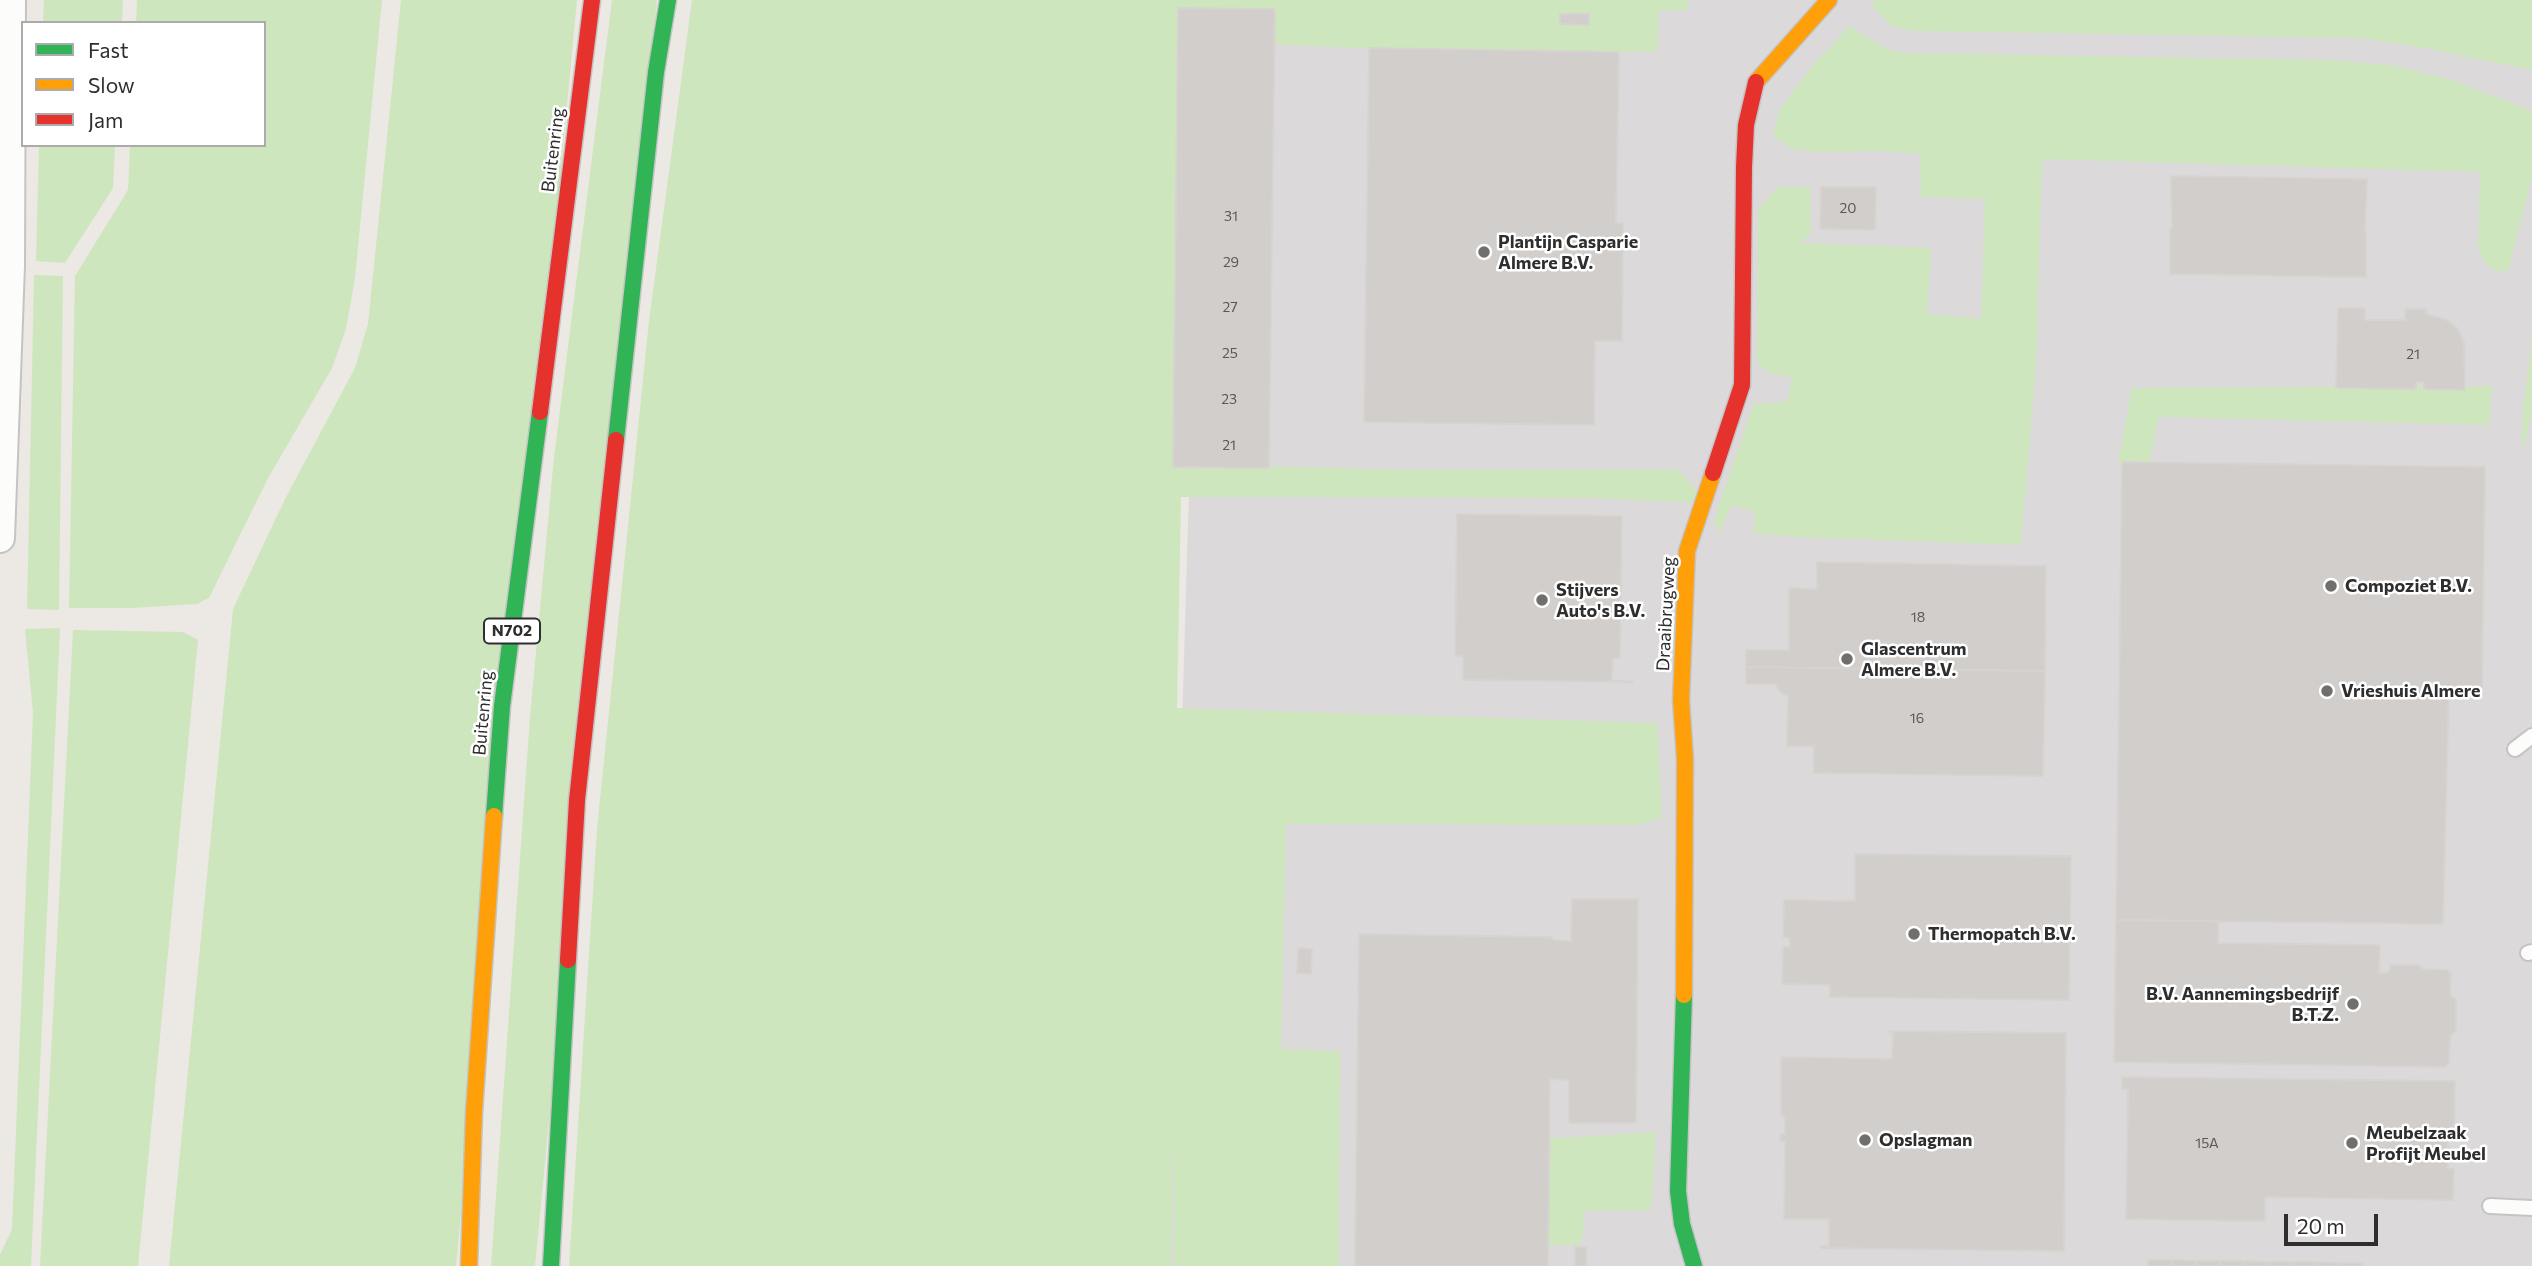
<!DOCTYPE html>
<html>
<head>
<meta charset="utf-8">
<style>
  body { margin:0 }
  #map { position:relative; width:2532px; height:1266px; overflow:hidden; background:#ece8e4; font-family:Commissioner,sans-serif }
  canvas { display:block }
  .legend { position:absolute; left:21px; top:21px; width:245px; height:126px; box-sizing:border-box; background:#fff; border:2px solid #ababab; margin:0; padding:9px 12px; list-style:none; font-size:21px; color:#2e2e2e }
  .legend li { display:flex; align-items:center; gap:14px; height:35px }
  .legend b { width:35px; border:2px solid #ababab }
  .scale { position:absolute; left:2284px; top:1214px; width:94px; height:32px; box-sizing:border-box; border:4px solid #2e2e2e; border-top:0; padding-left:9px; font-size:21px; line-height:24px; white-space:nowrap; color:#2e2e2e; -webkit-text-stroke:5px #fff; paint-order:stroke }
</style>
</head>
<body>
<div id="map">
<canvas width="2532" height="1266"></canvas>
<ul class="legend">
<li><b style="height:9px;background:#30b455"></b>Fast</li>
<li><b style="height:9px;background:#ff9f0a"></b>Slow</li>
<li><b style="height:9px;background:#e5322d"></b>Jam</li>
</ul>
<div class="scale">20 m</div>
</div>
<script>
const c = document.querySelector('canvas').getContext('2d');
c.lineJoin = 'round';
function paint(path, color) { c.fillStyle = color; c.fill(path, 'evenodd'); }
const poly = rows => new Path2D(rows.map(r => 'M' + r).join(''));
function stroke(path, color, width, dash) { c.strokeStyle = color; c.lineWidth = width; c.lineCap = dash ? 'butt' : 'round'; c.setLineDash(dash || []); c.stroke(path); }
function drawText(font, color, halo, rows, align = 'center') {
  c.font = font + ' Commissioner,sans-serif'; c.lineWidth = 5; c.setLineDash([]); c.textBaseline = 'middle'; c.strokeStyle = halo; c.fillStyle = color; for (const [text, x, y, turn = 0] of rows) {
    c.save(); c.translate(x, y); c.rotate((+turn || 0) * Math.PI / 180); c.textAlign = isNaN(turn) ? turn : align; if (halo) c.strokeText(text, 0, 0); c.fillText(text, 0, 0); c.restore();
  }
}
const industrial = poly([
  [1204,0,2532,0,2532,1266,1170,1266,1176,919]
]);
const green = poly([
  [44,0,123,0,122,23,43,23],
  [137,0,382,0,355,278,346,329,332,368,267,480,209,598,197,604,132,608,69,608,75,276,128,190,130,145,264,145,264,23,136,23],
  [401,0,577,0,456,1266,169,1266,233,609,286,497,355,368,368,324],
  [612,0,657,0,535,1266,491,1266,530,717,554,457],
  [692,0,1688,0,1688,10,1659,10,1657,52,1381,49,1212,42,1205,465,1430,470,1678,470,1697,491,1698,503,1591,498,1181,497,1177,708,1657,723,1662,817,1640,825,1286,824,1281,1049,1340,1051,1339,1266,1174,1266,1174,1109,1171,1266,569,1266,597,829,649,321],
  [1875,0,2532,0,2532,70,2429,49,2360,38,1913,31,1891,26,1871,5],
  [1850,26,1888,50,1909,53,2330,60,2392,65,2455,81,2532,111,2532,177,2508,271,2496,271,2485,263,2478,246,2480,172,2042,159,2036,366,2021,545,1797,537,1753,533,1755,512,1731,505,1720,533,1714,521,1753,405,1788,401,1792,377,1769,373,1757,362,1758,210,1777,187,1810,187,1811,234,1799,243,1931,248,1927,314,1981,319,1985,199,1921,197,1920,154,1879,151,1816,152,1792,149,1773,136,1779,110,1814,64],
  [39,145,115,145,113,188,65,263,36,261],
  [34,275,63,276,59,610,27,609],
  [2532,339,2532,411,2522,456,2522,418],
  [2492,386,2489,425,2159,417,2149,464,2118,463,2132,388],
  [60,628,31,1266,0,1266,0,1255,12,1229,33,713,25,629],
  [73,630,183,632,198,640,138,1266,40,1266],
  [1656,1132,1651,1210,1585,1211,1581,1245,1544,1245,1543,1139]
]);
const building = poly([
  [1178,8,1275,9,1269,468,1173,467,1178,8],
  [1560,14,1589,14,1589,25,1560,24,1560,14],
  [1369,48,1619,52,1616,223,1623,223,1622,341,1595,341,1594,425,1364,422,1369,48],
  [2171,176,2367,179,2365,231,2366,231,2366,277,2170,274,2170,228,2172,228,2171,176],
  [1821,187,1876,187,1875,230,1820,229,1821,187],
  [2338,308,2365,308,2365,320,2405,320,2405,309,2427,309,2426,314,2447,320,2457,328,2464,342,2465,390,2424,389,2424,382,2416,382,2416,389,2336,388,2338,308],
  [2122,462,2485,467,2482,687,2449,687,2443,924,2116,920,2122,462],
  [1457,514,1622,516,1620,658,1613,658,1612,680,1633,682,1463,680,1463,656,1455,656,1457,514],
  [1817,562,2046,566,2045,671,1746,667,1746,650,1789,650,1789,588,1817,589,1817,562],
  [1746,667,2045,671,2043,776,1814,773,1814,746,1787,746,1788,695,1784,695,1777,688,1777,684,1746,684,1746,667],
  [1855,854,2071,856,2069,1000,1830,997,1830,985,1782,984,1783,947,1790,947,1790,938,1783,937,1784,900,1855,901,1855,854],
  [1572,899,1638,899,1636,1123,1569,1123,1569,1080,1550,1079,1548,1266,1355,1266,1359,934,1552,937,1552,940,1571,941,1572,899],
  [2116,920,2218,921,2218,943,2380,945,2379,973,2388,973,2391,965,2419,965,2423,969,2447,970,2451,974,2450,995,2456,1000,2456,1030,2450,1036,2449,1062,2445,1067,2114,1062,2116,920],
  [1298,948,1312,949,1311,974,1297,973,1298,948],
  [1890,1031,2066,1033,2064,1251,1821,1248,1821,1246,1829,1246,1829,1219,1784,1219,1785,1141,1780,1141,1781,1134,1785,1134,1785,1116,1781,1116,1781,1057,1892,1059,1893,1033,1890,1033,1890,1031],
  [2122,1077,2455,1081,2454,1141,2448,1141,2448,1169,2454,1169,2453,1200,2265,1197,2265,1221,2126,1219,2128,1089,2122,1089,2122,1077],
  [1575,1247,1586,1247,1586,1266,1575,1266,1575,1247],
  [2148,1260,2172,1260,2172,1266,2148,1266,2148,1260],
  [2172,1260,2196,1261,2196,1266,2172,1266,2172,1260],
  [2196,1261,2220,1261,2220,1266,2196,1266,2196,1261],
  [2220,1261,2244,1261,2244,1266,2220,1266,2220,1261],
  [2244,1261,2267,1262,2267,1266,2244,1266,2244,1261],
  [2267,1262,2291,1262,2291,1266,2267,1266,2267,1262],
  [2291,1262,2315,1262,2315,1266,2291,1266,2291,1262],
  [2315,1262,2339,1263,2338,1266,2315,1266,2315,1262],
  [2339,1263,2362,1263,2362,1266,2338,1266,2339,1263]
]);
const lane = poly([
  [2515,749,2532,736],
  [2528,953,2532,952],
  [2490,1206,2532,1208]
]);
const street = poly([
  [0,538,10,266,11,0]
]);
const fast = poly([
  [616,440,656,72,668,0],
  [494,816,502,706,540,412],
  [1684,995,1678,1191,1682,1224,1694,1266],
  [551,1266,568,960]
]);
const slow = poly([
  [1756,82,1829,0],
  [1684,995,1685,759,1681,700,1687,551,1713,473],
  [469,1266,474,1112,494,816]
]);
const jam = poly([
  [540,412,592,0],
  [1713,473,1742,385,1744,167,1746,125,1756,82],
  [568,960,577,800,616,440]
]);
const markers = [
  [1484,252,7,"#706f6e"],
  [2331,586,7,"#706f6e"],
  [1542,600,7,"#706f6e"],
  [1847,659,7,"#706f6e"],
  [2327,691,7,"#706f6e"],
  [1914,934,7,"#706f6e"],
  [2353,1004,7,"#706f6e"],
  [1865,1140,7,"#706f6e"],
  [2352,1143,7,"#706f6e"]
];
const numberNames = [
  ["20",1848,208],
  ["31",1231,216],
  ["29",1231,262],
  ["27",1230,307],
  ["25",1230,353],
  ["21",2413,354],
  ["23",1229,399],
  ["21",1229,445],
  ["18",1918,617],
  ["16",1917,718],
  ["15A",2207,1143]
];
const shields = [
  [512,631,56]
];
const shieldNames = [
  ["N702",512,631]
];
const streetNames = [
  ["Buitenring",553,150,-83],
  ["Draaibrugweg",1666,614,-87],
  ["Buitenring",483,713,-85]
];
const poiNames = [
  ["Plantijn Casparie",1498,242],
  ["Almere B.V.",1498,263],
  ["Compoziet B.V.",2345,586],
  ["Stijvers",1556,590],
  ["Auto's B.V.",1556,611],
  ["Glascentrum",1861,649],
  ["Almere B.V.",1861,670],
  ["Vrieshuis Almere",2341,691],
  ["Thermopatch B.V.",1928,934],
  ["B.V. Aannemingsbedrijf",2339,994,"right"],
  ["B.T.Z.",2339,1015,"right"],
  ["Meubelzaak",2366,1133],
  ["Profijt Meubel",2366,1154],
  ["Opslagman",1879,1140]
];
paint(industrial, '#dcd9db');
paint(green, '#cee6be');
paint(building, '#d1cecb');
stroke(building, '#d7d4d0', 2);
stroke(lane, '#c5c4c5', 18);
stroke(street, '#c5c4c5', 32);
stroke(fast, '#c5c4c5', 19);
stroke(slow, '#c5c4c5', 19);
stroke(jam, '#c5c4c5', 19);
stroke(lane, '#fcfcfb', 14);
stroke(street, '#fcfcfb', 28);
stroke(fast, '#30b455', 16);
stroke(slow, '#ff9f0a', 16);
stroke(jam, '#e5322d', 16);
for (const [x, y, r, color] of markers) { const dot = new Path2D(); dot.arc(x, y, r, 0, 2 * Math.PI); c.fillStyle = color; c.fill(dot); stroke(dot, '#fff', 2.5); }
drawText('14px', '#585857', null, numberNames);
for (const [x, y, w] of shields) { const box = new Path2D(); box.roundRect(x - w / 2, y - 12.5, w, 25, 5); c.fillStyle = '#fff'; c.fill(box); stroke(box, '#2e2e2e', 2); }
drawText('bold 16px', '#2e2e2e', null, shieldNames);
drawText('18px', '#2e2e2e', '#fff', streetNames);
drawText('bold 18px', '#2e2e2e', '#fff', poiNames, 'left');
</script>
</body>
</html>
